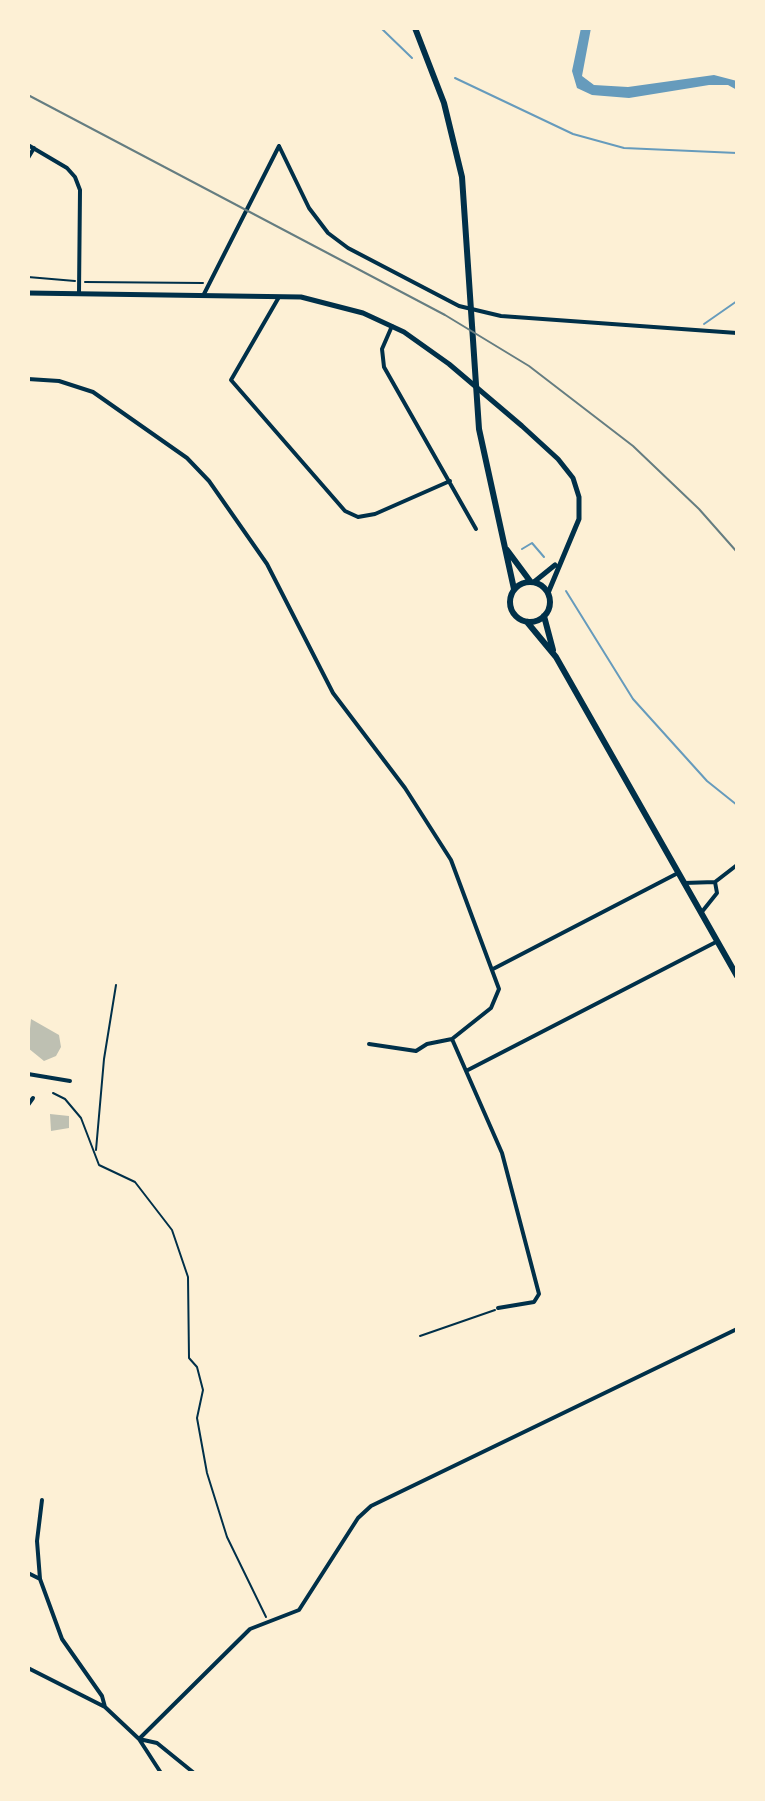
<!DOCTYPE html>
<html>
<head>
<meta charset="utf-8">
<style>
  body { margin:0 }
  #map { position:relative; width:765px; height:1801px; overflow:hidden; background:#fdf0d5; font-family:Literata,serif }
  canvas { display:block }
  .frame { position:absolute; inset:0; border:30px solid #fdf0d5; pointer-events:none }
</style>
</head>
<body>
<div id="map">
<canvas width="765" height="1801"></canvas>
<div class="frame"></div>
</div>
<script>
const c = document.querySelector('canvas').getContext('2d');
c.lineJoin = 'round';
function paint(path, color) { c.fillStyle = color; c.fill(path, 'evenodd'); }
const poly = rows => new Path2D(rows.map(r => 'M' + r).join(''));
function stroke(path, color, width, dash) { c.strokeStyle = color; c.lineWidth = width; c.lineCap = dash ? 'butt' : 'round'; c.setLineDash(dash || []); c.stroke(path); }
const water = poly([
  [581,28,591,28,582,76,594,85,628,87,714,75,737,81,737,90,728,85,709,85,629,98,592,95,577,88,572,71]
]);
const stream = poly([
  [381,28,412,58],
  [455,78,573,134,624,148,737,153],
  [704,324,737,301],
  [522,549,532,543,544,557],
  [566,591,633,699,707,781,737,805]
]);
const building = poly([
  [31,1019,59,1035,61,1047,56,1056,44,1061,28,1048],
  [50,1114,69,1116,69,1128,51,1131]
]);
const path = poly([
  [28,277,75,281],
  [85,282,203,283],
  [53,1093,65,1099,81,1118,99,1165,135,1182,172,1230,188,1277,189,1358,197,1367,203,1390,197,1418,207,1473,227,1537,266,1617],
  [96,1150,104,1059,116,985],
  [420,1336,495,1310]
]);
const minor = poly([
  [28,145,67,168,75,177,80,190,79,293],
  [279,146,309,208,328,233,348,248,459,306,501,316,737,333],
  [28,158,34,148],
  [204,294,279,146],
  [279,297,231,380,345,511,358,517,375,514,450,481],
  [392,326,382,349,384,367,476,529],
  [28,379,59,381,93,392,187,458,209,481,267,564,333,693,405,788,451,860,499,989,491,1008,452,1039,502,1153,539,1294,534,1302,498,1308],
  [684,883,715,882,737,865],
  [701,913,717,893,715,882],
  [493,969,678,873],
  [369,1044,416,1051,427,1044,452,1039],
  [466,1071,716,942],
  [28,1074,70,1081],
  [28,1105,33,1098],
  [42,1500,37,1541,40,1579,62,1639,102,1696,105,1707,139,1739,161,1773],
  [28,1573,40,1579],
  [28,1668,105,1707],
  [139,1739,250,1629,299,1610,358,1518,371,1506,737,1329],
  [139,1739,157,1743,194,1773]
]);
const secondary = poly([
  [28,293,301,297,363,313,404,332,449,364,522,426,558,459,573,478,579,497,579,519,548,593],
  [534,582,555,565]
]);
const primary = poly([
  [415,28,444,103,462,177,479,429,514,589],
  [507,550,530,581],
  '510 602a20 20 0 1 1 40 0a20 20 0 1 1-40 0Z',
  [544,616,553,650],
  [527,622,556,657,737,976]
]);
const rail = poly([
  [28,95,445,315,529,366,633,446,699,509,737,552]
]);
paint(water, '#669bbc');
stroke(stream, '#669bbc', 2);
paint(building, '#bec0b2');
stroke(path, '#003049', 2);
stroke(minor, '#003049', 4);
stroke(secondary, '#003049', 5);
stroke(primary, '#003049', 6);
stroke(rail, '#657d81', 2);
</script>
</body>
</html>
